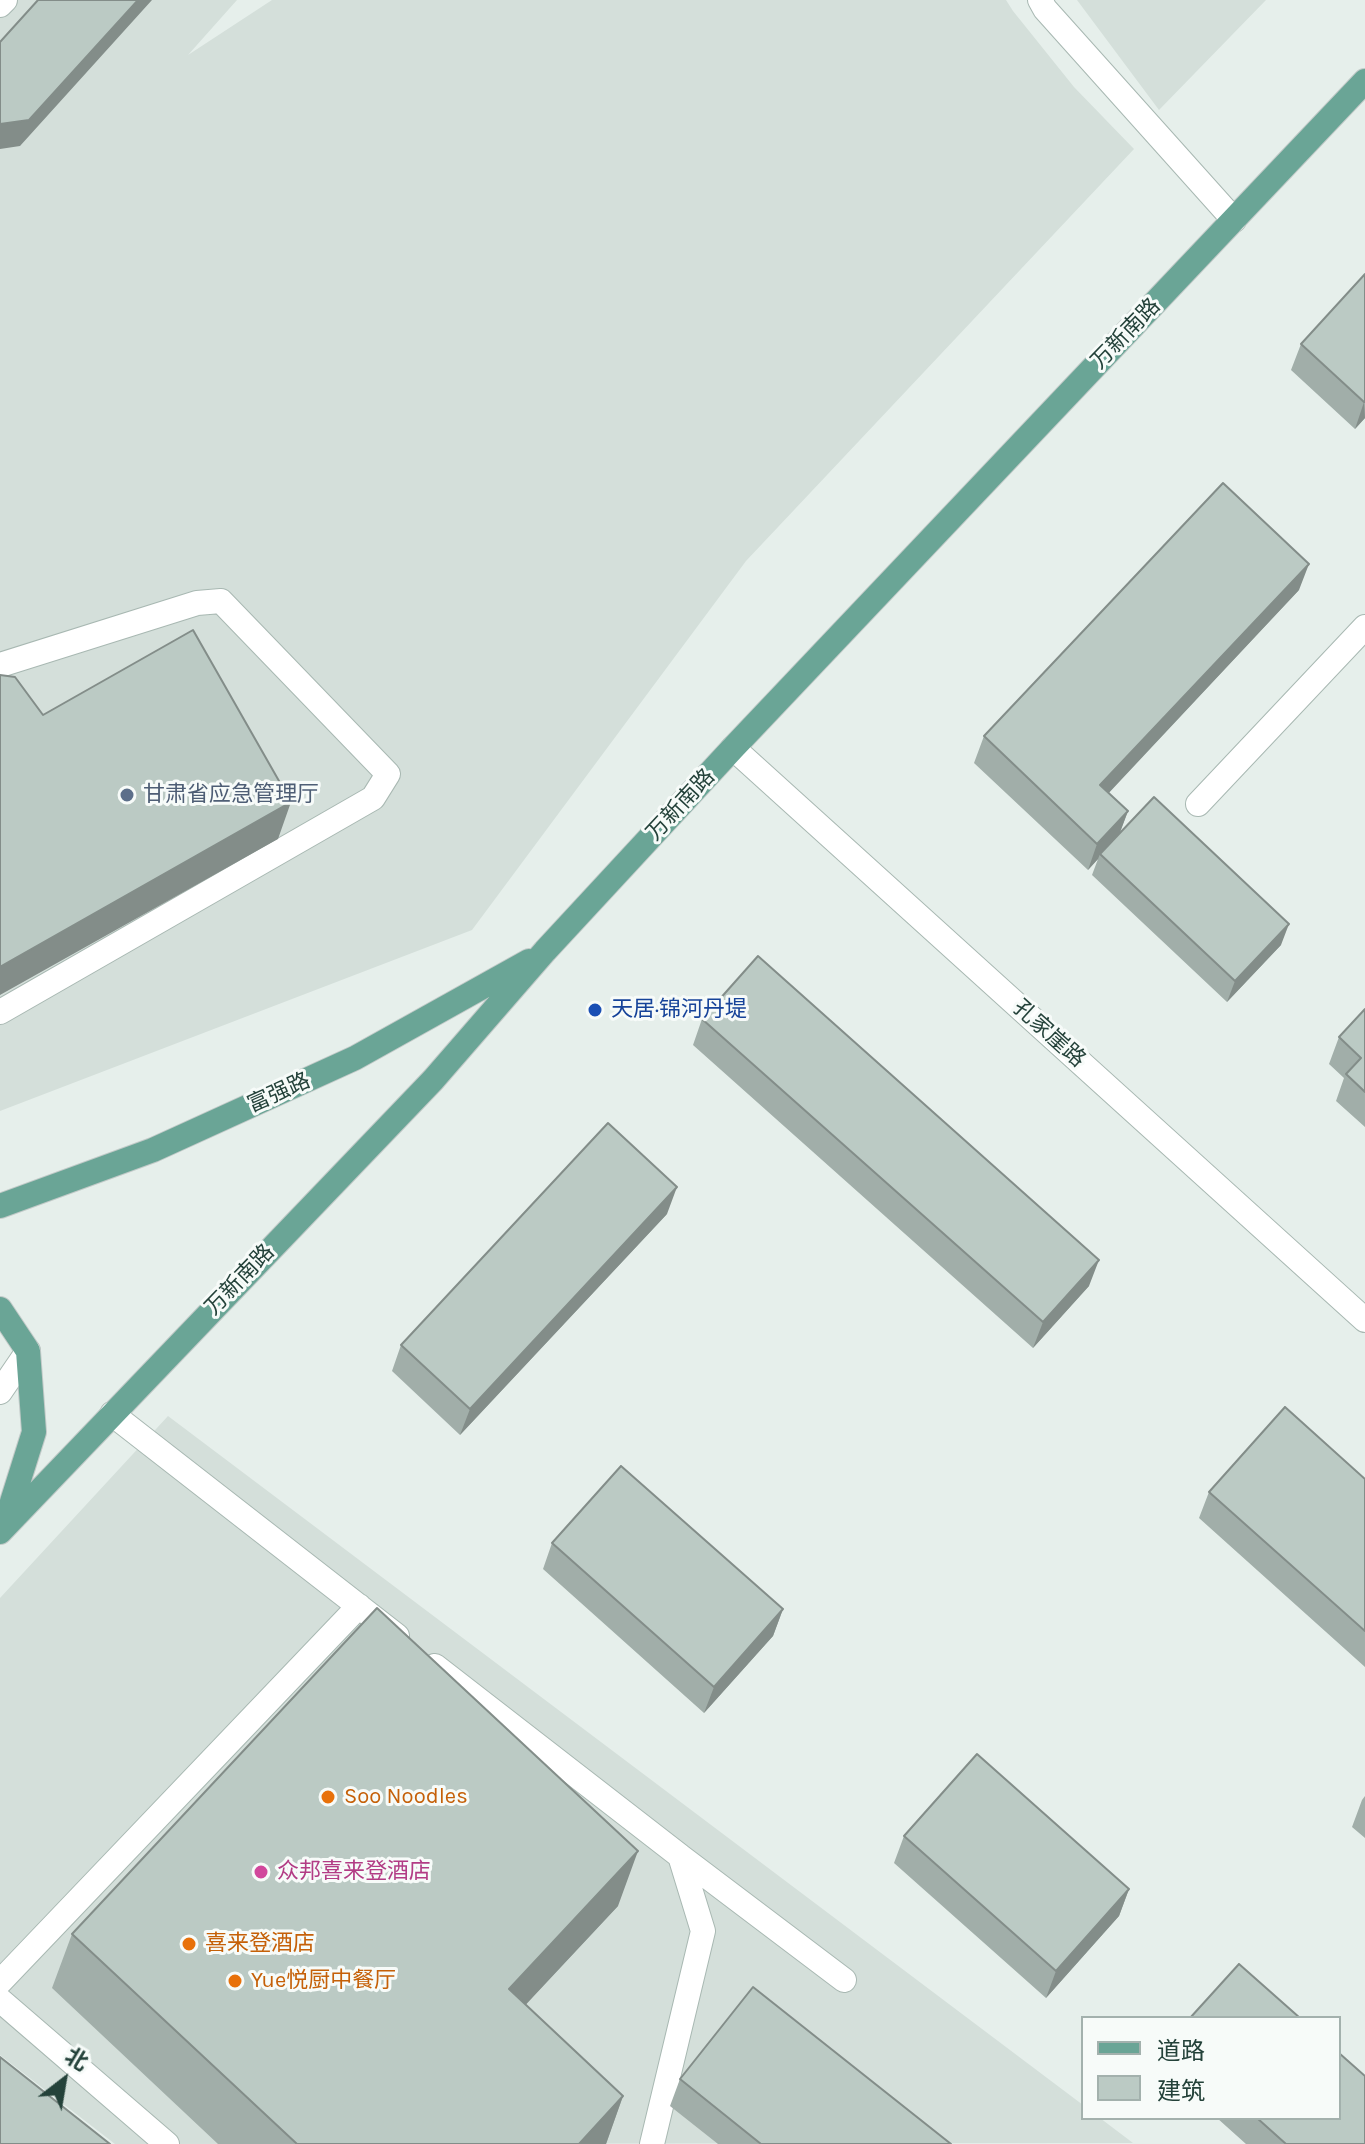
<!DOCTYPE html>
<html>
<head>
<meta charset="utf-8">
<style>
  body { margin:0 }
  #map { position:relative; width:1365px; height:2144px; overflow:hidden; background:#e6efeb; font-family:Karla,"Noto Sans SC",sans-serif }
  canvas { display:block }
  .legend { position:absolute; left:1081px; top:2016px; width:260px; height:104px; box-sizing:border-box; background:#f7fbf9; border:2px solid #a3b1ad; margin:0; padding:10px 14px; list-style:none; font-size:24px; color:#24423a }
  .legend li { display:flex; align-items:center; gap:16px; height:40px }
  .legend b { width:40px; border:2px solid #a3b1ad }
  .north { position:absolute; left:24px; top:2040px; width:80px; height:80px; -webkit-text-stroke:6px #f7fbf9; paint-order:stroke; rotate:31deg; font-size:22px; font-weight:700; line-height:32px; text-align:center; color:#24423a }
  .north::after { content:''; display:block; margin:auto; width:28px; height:36px; background:#24423a; clip-path:polygon(50% 0,100% 100%,50% 72%,0 100%) }
</style>
</head>
<body>
<div id="map">
<canvas width="1365" height="2144"></canvas>
<ul class="legend">
<li><b style="height:10px;background:#6aa596"></b>道路</li>
<li><b style="height:22px;background:#bbcac4"></b>建筑</li>
</ul>
<div class="north">北</div>
</div>
<script>
const c = document.querySelector('canvas').getContext('2d');
c.lineJoin = 'round';
function paint(path, color) { c.fillStyle = color; c.fill(path, 'evenodd'); }
const poly = rows => new Path2D(rows.map(r => 'M' + r).join(''));
function stroke(path, color, width, dash) { c.strokeStyle = color; c.lineWidth = width; c.lineCap = dash ? 'butt' : 'round'; c.setLineDash(dash || []); c.stroke(path); }
function drawText(font, color, halo, rows, align = 'center') {
  c.font = font + ' Karla,"Noto Sans SC",sans-serif'; c.lineWidth = 6; c.setLineDash([]); c.textBaseline = 'middle'; c.strokeStyle = halo; c.fillStyle = color; for (const [text, x, y, turn = 0] of rows) {
    c.save(); c.translate(x, y); c.rotate((+turn || 0) * Math.PI / 180); c.textAlign = isNaN(turn) ? turn : align; if (halo) c.strokeText(text, 0, 0); c.fillText(text, 0, 0); c.restore();
  }
}
const built = poly([
  [0,0,237,0,188,55,272,0,1006,0,1013,11,1074,87,1134,149,746,561,472,930,0,1111],
  [1077,0,1266,0,1159,110],
  [168,1416,1083,2105,1083,2118,1100,2118,1133,2143,115,2144,0,2055,0,1598]
]);
const minor = poly([
  [1040,0,1045,9,1234,220],
  [0,5,5,0],
  [0,665,197,603,221,601,388,774,373,798,0,1012],
  [733,748,1365,1320],
  [1198,804,1365,627],
  [0,1392,28,1351],
  [112,1414,397,1636],
  [435,1666,680,1856,703,1931,652,2144],
  [680,1856,844,1980],
  [0,1982,359,1606],
  [0,2000,167,2144]
]);
const major = poly([
  [0,1206,153,1150,355,1058,529,961],
  [0,1309,28,1351,34,1432,6,1521],
  [0,1532,433,1080,545,951,733,748,1365,81]
]);
const wall = poly([
  [1365,274,1365,418,1355,429,1291,370,1301,344],
  [1299,590,1108,793,1128,811,1119,834,1281,945,1227,1002,1092,875,1098,859,1088,870,974,763,984,736],
  [1365,1009,1365,1127,1336,1101,1344,1078,1329,1064,1339,1037],
  [702,1019,1089,1286,1033,1348,693,1045],
  [667,1214,460,1435,392,1371,401,1345],
  [1365,1479,1365,1667,1199,1518,1209,1492],
  [552,1543,783,1609,773,1636,704,1713,543,1569],
  [1365,1796,1365,1838,1352,1827,1362,1800],
  [904,1836,1129,1889,1119,1916,1046,1998,894,1863],
  [618,1906,525,2005,623,2096,606,2144,218,2144,52,1988,72,1934],
  [680,2079,951,2144,718,2144,670,2106],
  [1217,2118,1339,2118,1365,2144,1246,2144]
]);
const shadedWall = poly([
  [138,0,152,0,20,146,0,149,0,124],
  [1364,402,1365,418,1355,429],
  [1309,564,1299,590,1091,812,1100,785],
  [291,802,278,839,0,995,0,967],
  [1128,811,1118,838,1100,854,1098,859,1088,870,1097,844],
  [1289,924,1281,945,1227,1002,1235,981],
  [677,1187,667,1214,460,1435,470,1409],
  [1099,1260,1089,1286,1033,1348,1043,1322],
  [783,1609,773,1636,704,1713,714,1687],
  [638,1851,618,1906,489,2044,509,1989],
  [1129,1889,1119,1916,1046,1998,1056,1971],
  [623,2096,606,2144,579,2144]
]);
const building = poly([
  [38,0,138,0,29,120,0,124,0,42,38,0],
  [1365,274,1365,402,1364,402,1301,344,1365,274],
  [1223,483,1309,564,1100,785,1128,811,1097,844,984,736,1223,483],
  [193,630,291,802,0,967,0,675,15,677,43,715,193,630],
  [1154,797,1289,924,1235,981,1100,854,1154,797],
  [758,956,1099,1260,1043,1322,702,1019,758,956],
  [1365,1009,1365,1092,1346,1074,1361,1058,1339,1037,1365,1009],
  [608,1123,677,1187,470,1409,401,1345,608,1123],
  [1285,1407,1365,1479,1365,1631,1209,1492,1285,1407],
  [621,1466,783,1609,714,1687,552,1543,621,1466],
  [377,1608,638,1851,509,1989,623,2096,579,2144,297,2144,72,1934,377,1608],
  [977,1754,1129,1889,1056,1971,904,1836,977,1754],
  [1239,1964,1300,2018,1190,2018,1239,1964],
  [753,1987,951,2144,761,2144,680,2079,753,1987],
  [1339,2053,1365,2076,1365,2144,1286,2144,1257,2118,1339,2118,1339,2053],
  [0,2057,110,2144,0,2144,0,2057]
]);
const markers = [
  [127,795,8,"#5c6f8a"],
  [595,1010,8,"#1a4fb4"],
  [328,1797,8,"#e8710a"],
  [261,1872,8,"#d1479c"],
  [189,1944,8,"#e8710a"],
  [235,1981,8,"#e8710a"]
];
const streetNames = [
  ["万新南路",1126,334,-46],
  ["万新南路",681,805,-47],
  ["孔家崖路",1049,1034,42],
  ["富强路",279,1093,-24],
  ["万新南路",240,1280,-46]
];
const serviceNames = [
  ["甘肃省应急管理厅",143,795]
];
const transitNames = [
  ["天居·锦河丹堤",611,1010]
];
const foodNames = [
  ["Soo Noodles",344,1797],
  ["喜来登酒店",205,1944],
  ["Yue悦厨中餐厅",251,1981]
];
const hotelNames = [
  ["众邦喜来登酒店",277,1872]
];
paint(built, '#d4dfda');
stroke(minor, '#a8b8b2', 26);
stroke(major, '#c2cac8', 26);
stroke(minor, '#fff', 24);
stroke(major, '#6aa596', 24);
paint(wall, '#a1aea9');
paint(shadedWall, '#838d89');
paint(building, '#bbcac4');
stroke(building, '#838d89', 2);
for (const [x, y, r, color] of markers) { const dot = new Path2D(); dot.arc(x, y, r, 0, 2 * Math.PI); c.fillStyle = color; c.fill(dot); stroke(dot, '#f7fbf9', 3); }
drawText('22px', '#24423a', '#f7fbf9', streetNames);
drawText('22px', '#4e5e75', '#f7fbf9', serviceNames, 'left');
drawText('22px', '#164399', '#f7fbf9', transitNames, 'left');
drawText('22px', '#c56008', '#f7fbf9', foodNames, 'left');
drawText('22px', '#b23c85', '#f7fbf9', hotelNames, 'left');
</script>
</body>
</html>
